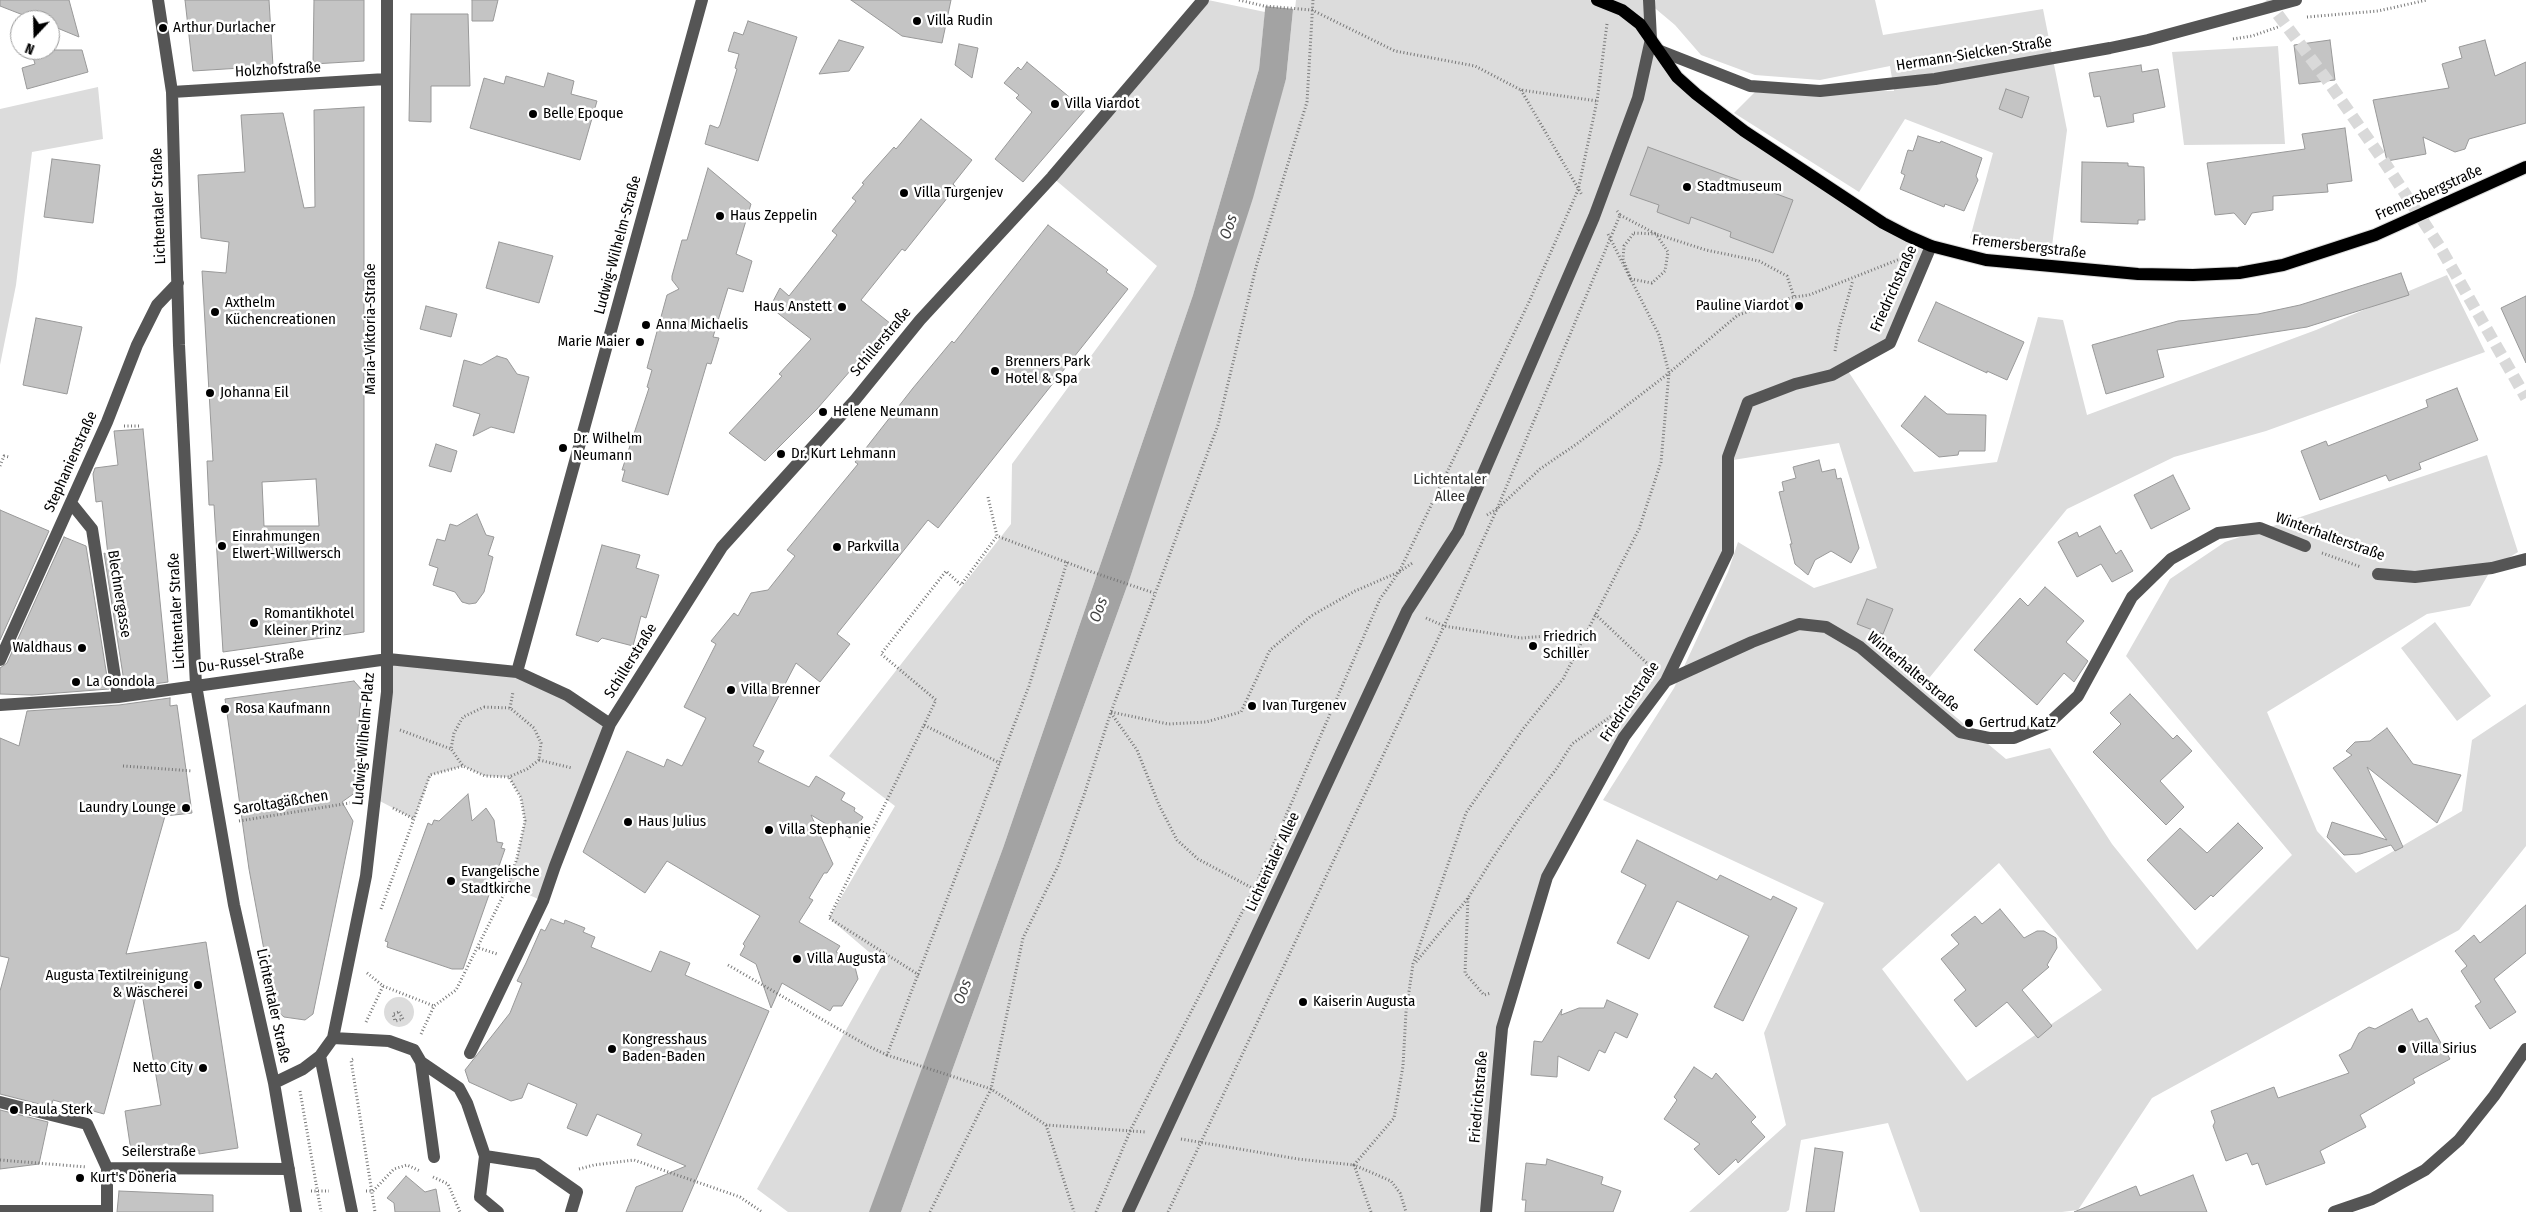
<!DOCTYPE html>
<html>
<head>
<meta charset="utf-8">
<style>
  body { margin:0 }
  #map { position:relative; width:2526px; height:1212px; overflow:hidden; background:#fff; font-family:"Fira Sans Condensed",sans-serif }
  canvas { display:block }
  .north { position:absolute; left:10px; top:10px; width:50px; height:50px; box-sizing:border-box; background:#fff; border:1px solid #999; border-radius:50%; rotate:201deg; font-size:14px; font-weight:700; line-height:20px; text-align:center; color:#000 }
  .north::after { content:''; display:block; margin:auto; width:18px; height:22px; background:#000; clip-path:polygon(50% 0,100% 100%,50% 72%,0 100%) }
</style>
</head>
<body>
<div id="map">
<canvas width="2526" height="1212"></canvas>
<div class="north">N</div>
</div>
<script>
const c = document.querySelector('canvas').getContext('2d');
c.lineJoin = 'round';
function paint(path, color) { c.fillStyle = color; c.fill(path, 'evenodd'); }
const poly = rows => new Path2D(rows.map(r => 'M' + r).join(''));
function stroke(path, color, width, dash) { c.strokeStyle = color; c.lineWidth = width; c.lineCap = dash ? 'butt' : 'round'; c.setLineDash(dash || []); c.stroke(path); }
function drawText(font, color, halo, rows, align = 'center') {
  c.font = font + ' "Fira Sans Condensed",sans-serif'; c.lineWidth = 5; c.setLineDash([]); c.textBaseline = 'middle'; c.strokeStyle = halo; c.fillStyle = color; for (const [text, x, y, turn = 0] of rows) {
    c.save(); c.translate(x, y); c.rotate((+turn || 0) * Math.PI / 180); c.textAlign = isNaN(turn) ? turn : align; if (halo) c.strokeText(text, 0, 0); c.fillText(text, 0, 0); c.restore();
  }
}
const green = poly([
  [1208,0,1265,12,1259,69,1193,295,1003,848,870,1212,788,1212,757,1189,883,964,829,918,895,806,829,756,1011,524,1012,464,1157,266,1052,177],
  [1294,0,1875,0,1883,35,2043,9,2067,130,2052,246,1970,238,1993,153,1905,119,1859,192,1734,113,1755,92,1894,91,1890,66,1820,80,1755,75,1701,55,1675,25,1650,4,1658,50,1723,116,1931,246,1890,343,1832,375,1748,403,1728,457,1728,552,1666,681,1624,737,1547,877,1513,986,1486,1212,901,1212,1130,578,1286,79],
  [2278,46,2285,144,2184,145,2172,52],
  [98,87,103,139,32,152,16,285,0,365,0,109],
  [2447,275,2485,352,2266,431,2174,457,2067,509,1921,688,2006,759,2050,748,2112,844,2197,950,2292,855,2126,656,2170,579,2225,542,2487,455,2518,552,2492,568,2470,606,2427,614,2267,712,2317,831,2356,873,2462,811,2472,740,2526,704,2526,846,2459,930,2152,1098,2078,1210,2062,1212,1920,1212,1888,1123,1801,1140,1789,1210,1786,1212,1689,1212,1786,1125,1764,1033,1824,903,1603,800,1674,688,1728,572,1738,542,1814,588,1877,568,1839,443,1733,460,1750,405,1848,371,1914,472,1997,462,2038,317,2063,320,2087,415,2316,330],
  [1999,863,2102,990,1967,1081,1882,969],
  [2435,622,2491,696,2457,721,2401,648],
  [388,659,517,672,610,724,543,901,508,886,517,858,525,821,521,798,509,777,485,776,463,766,431,775,414,819,376,799],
  '384 1012a15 15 0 1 1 30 0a15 15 0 1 1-30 0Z'
]);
const water = poly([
  [1266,0,1294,0,1286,79,1253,198,1130,578,901,1212,869,1212,1003,848,1193,295,1259,69]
]);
const pier = poly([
  [1264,0,1296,0,1295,9,1264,6]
]);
const building = poly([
  [0,0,69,0,79,37,50,25,50,20,36,20,0,6,0,0],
  [185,0,269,0,273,66,193,71,185,0],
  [314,0,364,0,364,61,313,64,314,0],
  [472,0,498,0,493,21,472,21,472,0],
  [851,0,951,0,942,43,902,36,851,0],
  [411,14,468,14,470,86,431,86,431,122,409,121,411,14],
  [748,21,797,37,758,161,705,144,710,125,718,128,720,125,737,69,735,68,739,54,728,51,734,32,743,35,748,21],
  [839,40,864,47,849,71,819,74,839,40],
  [2330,40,2335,80,2299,84,2294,45,2330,40],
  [2485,40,2495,76,2526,62,2526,123,2469,139,2465,149,2455,152,2423,137,2426,154,2387,161,2373,100,2449,88,2442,64,2462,58,2459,47,2485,40],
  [959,44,978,48,972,78,955,65,959,44],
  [31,50,82,50,88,72,27,89,22,68,35,64,31,50],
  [1027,62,1085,110,1023,182,995,159,1032,112,1016,98,1019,95,1004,83,1018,67,1021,70,1027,62],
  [2141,65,2142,72,2158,69,2165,107,2133,114,2134,122,2107,127,2100,96,2094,97,2089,73,2141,65],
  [548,73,574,81,571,94,597,101,580,160,470,128,484,78,504,84,506,76,544,87,548,73],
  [2006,89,2029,97,2022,118,1999,109,2006,89],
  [364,107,364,632,223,652,214,505,209,505,207,461,213,461,202,271,226,273,229,242,201,238,198,175,245,172,241,115,283,113,304,208,315,207,314,110,364,107],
  [316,479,319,526,264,526,262,482,316,479],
  [921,119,972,160,953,184,956,187,905,251,902,249,861,300,891,324,817,409,765,461,729,433,782,376,779,374,811,339,770,307,780,288,789,296,805,276,837,235,832,231,856,201,852,198,864,184,862,183,894,147,896,149,921,119],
  [2345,128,2352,181,2327,184,2328,192,2273,196,2273,210,2252,213,2245,225,2234,213,2215,215,2207,163,2305,149,2302,134,2345,128],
  [1918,136,1940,143,1941,141,1982,158,1976,176,1978,180,1964,211,1945,204,1944,207,1900,189,1905,175,1901,173,1907,153,1908,150,1913,151,1918,136],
  [1648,147,1793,200,1773,253,1730,237,1731,232,1691,217,1689,224,1657,212,1659,205,1630,195,1648,147],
  [52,159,100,165,93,223,44,217,52,159],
  [2082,162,2128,163,2128,166,2144,167,2145,220,2138,220,2138,224,2081,222,2082,162],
  [708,168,751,204,736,254,752,261,743,292,728,288,713,337,719,338,711,364,707,363,668,495,622,481,625,470,622,470,649,388,647,387,652,370,647,368,667,295,679,289,672,280,672,276,682,240,687,240,708,168],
  [1048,225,1108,270,1106,272,1128,289,938,528,928,520,837,634,850,644,820,682,796,663,753,746,764,751,758,762,809,787,816,776,845,793,841,800,855,808,854,811,863,817,850,838,811,815,833,864,827,873,824,873,809,898,813,900,799,922,840,946,836,952,854,963,858,979,842,1006,833,1006,830,1011,782,983,771,1008,756,964,740,955,745,946,743,944,760,916,667,861,645,893,583,852,627,751,664,767,667,759,682,766,706,718,684,707,716,644,711,641,734,613,738,616,751,593,768,590,795,556,787,550,858,464,855,462,913,388,952,341,954,343,1048,225],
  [499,242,553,256,539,303,486,288,499,242],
  [2401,273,2409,295,2307,327,2157,350,2164,377,2106,394,2092,345,2178,321,2258,314,2300,305,2401,273],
  [2526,296,2526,363,2501,308,2526,296],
  [1936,302,2024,342,2007,380,1987,371,1987,373,1918,341,1936,302],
  [426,306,457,314,451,337,420,329,426,306],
  [36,318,82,327,67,394,23,385,36,318],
  [497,356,507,359,517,374,529,377,514,433,491,427,473,436,480,414,453,406,464,360,481,365,497,356],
  [2457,388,2478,440,2419,463,2421,469,2389,481,2386,475,2320,500,2301,451,2326,441,2328,446,2428,407,2426,400,2457,388],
  [1925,396,1947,414,1986,415,1985,451,1959,451,1958,455,1939,457,1901,426,1925,396],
  [143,429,168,682,125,688,104,553,108,555,102,501,96,502,93,474,95,468,118,465,114,431,143,429],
  [436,444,457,451,451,472,429,466,436,444],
  [1819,460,1822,472,1835,469,1837,479,1841,478,1859,548,1851,563,1831,551,1815,560,1808,575,1795,564,1790,544,1792,544,1779,492,1784,491,1782,482,1796,478,1793,467,1819,460],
  [2173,475,2190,509,2151,529,2134,495,2173,475],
  [0,510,49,531,0,640,0,510],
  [477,514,486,535,494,537,488,555,493,557,484,592,476,603,469,604,462,602,455,592,433,585,438,568,429,565,437,539,445,541,450,524,457,526,477,514],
  [2100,526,2116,554,2121,550,2133,571,2112,582,2101,564,2077,577,2058,542,2077,532,2079,537,2100,526],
  [64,537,86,546,109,689,32,695,0,694,0,668,7,663,64,537],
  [602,545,640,555,636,568,659,575,646,618,641,616,633,646,602,638,598,642,576,635,602,545],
  [2045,587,2084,621,2066,642,2088,661,2074,682,2064,673,2037,705,1974,650,2020,598,2028,606,2045,587],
  [1867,599,1893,609,1883,634,1857,624,1867,599],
  [354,681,362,690,357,738,356,792,342,802,353,821,313,1014,305,1020,284,1017,276,1010,264,950,249,869,225,699,354,681],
  [2130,694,2173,739,2177,735,2192,751,2160,781,2184,807,2166,825,2093,752,2121,724,2110,713,2130,694],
  [170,698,170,706,177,705,192,813,165,816,126,954,206,942,238,1148,199,1154,199,1150,182,1153,181,1150,165,1152,165,1149,148,1152,147,1149,131,1151,125,1111,161,1105,140,982,104,1114,53,1100,51,1107,0,1094,0,991,9,958,0,956,0,738,19,746,27,711,119,705,170,698],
  [2387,728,2413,764,2461,775,2437,823,2367,767,2403,847,2395,851,2391,845,2360,854,2344,855,2327,837,2332,822,2387,840,2333,768,2352,755,2346,751,2355,742,2370,741,2387,728],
  [468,794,472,821,486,808,494,820,497,842,503,843,501,848,505,849,463,969,452,969,387,947,388,942,385,941,428,823,432,825,434,820,439,821,468,794],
  [2238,823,2263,848,2213,897,2211,895,2195,910,2147,860,2180,828,2207,853,2238,823],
  [1637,840,1717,880,1720,875,1771,900,1773,896,1797,908,1743,1021,1714,1007,1749,936,1677,901,1649,959,1617,943,1646,885,1621,872,1637,840],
  [2526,905,2526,953,2494,979,2516,1012,2490,1029,2475,1006,2481,1002,2461,971,2467,966,2455,951,2474,935,2480,943,2526,905],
  [2000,909,2024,938,2037,931,2044,931,2056,938,2057,948,2047,965,2049,967,2022,990,2052,1026,2038,1038,2007,1002,1976,1027,1954,1000,1966,990,1941,959,1959,944,1951,935,1975,916,1982,924,2000,909],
  [551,919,564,924,565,920,585,928,583,932,595,937,591,947,651,972,660,951,690,963,685,975,769,1011,682,1212,626,1212,636,1187,686,1166,637,1145,642,1134,597,1114,587,1136,567,1128,577,1104,528,1083,522,1098,511,1101,469,1082,465,1070,510,1013,522,983,517,981,526,963,541,929,545,931,551,919],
  [1607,1000,1638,1014,1627,1038,1615,1032,1605,1053,1599,1050,1589,1071,1558,1056,1557,1077,1531,1075,1534,1041,1542,1042,1562,1009,1561,1015,1579,1008,1604,1008,1607,1000],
  [2412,1009,2419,1022,2427,1018,2450,1059,2413,1079,2415,1083,2360,1115,2366,1127,2320,1151,2325,1163,2266,1185,2258,1163,2252,1165,2247,1153,2226,1161,2213,1126,2215,1122,2211,1111,2274,1087,2278,1098,2349,1073,2339,1055,2351,1049,2359,1033,2369,1027,2375,1029,2412,1009],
  [1694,1067,1712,1079,1716,1073,1756,1117,1751,1122,1765,1137,1738,1163,1736,1159,1719,1175,1694,1149,1700,1144,1664,1119,1677,1100,1674,1097,1694,1067],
  [0,1110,48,1122,39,1164,0,1169,0,1110],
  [1815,1148,1843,1152,1834,1212,1806,1212,1815,1148],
  [1547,1159,1603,1177,1601,1184,1621,1191,1613,1212,1525,1212,1526,1200,1522,1200,1526,1163,1546,1165,1547,1159],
  [2193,1175,2207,1212,2074,1212,2136,1186,2140,1196,2193,1175],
  [406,1176,425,1192,436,1189,440,1212,395,1212,394,1203,387,1198,406,1176],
  [119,1191,213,1195,213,1212,117,1212,119,1191]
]);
const majorTunnel = poly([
  [2267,0,2327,80,2385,163,2440,247,2526,398]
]);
const path = poly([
  [1239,0,1264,6,1312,10,1395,51,1475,66,1521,90,1597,101],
  [2307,17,2378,11,2427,0],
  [2233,39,2252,36,2278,27],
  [1521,90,1582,195],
  [1620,215,1656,234,1706,250,1759,261,1787,276,1794,297],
  [1634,233,1656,234,1668,252,1665,271,1652,283,1631,279,1623,259,1624,246,1634,233],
  [1835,351,1839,329,1853,280],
  [124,426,141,426],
  [0,466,4,456,9,457],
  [988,497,997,536,1092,572,1154,593],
  [1487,515,1497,509,1540,469,1578,443,1669,373,1738,315,1794,297,1809,295,1905,257],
  [2322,553,2361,567],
  [1067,562,1029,686,887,1055,991,1089,1046,1125,1146,1132],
  [1595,614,1651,667],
  [1426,618,1444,626,1521,638,1587,633],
  [484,707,510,708,534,728,541,743,539,760,527,769,509,777,485,776,463,766,451,749,454,733,463,717,484,707],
  [510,708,513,692],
  [1111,712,1168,724,1206,722,1241,712,1270,650,1311,616,1355,591,1399,572,1414,562],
  [1111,713,1137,750,1159,805,1177,840,1198,859,1254,889],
  [924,725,936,700,881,654,946,571,961,585,997,536],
  [400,730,451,749],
  [539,760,572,768],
  [123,766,192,771],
  [393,808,414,819],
  [239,821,356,802],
  [508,886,526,894],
  [1468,898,1465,973,1484,995,1491,993],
  [381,909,430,775,463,766],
  [479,948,497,954],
  [1416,962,1468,898,1494,856,1523,813,1557,768,1572,744,1617,712],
  [728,965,868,1046,887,1055],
  [919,975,829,918,924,725,1000,763],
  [383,986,434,1006],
  [399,1012,403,1019,395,1021,393,1014,399,1012],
  [366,1022,383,986,366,972],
  [421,1034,434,1006,456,990,508,886,517,858,525,821,521,798,509,777],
  [353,1059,351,1060,375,1212],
  [300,1091,321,1212],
  [1046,1125,1074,1212],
  [1181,1139,1298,1159,1354,1165,1394,1118,1403,1066,1406,1012,1413,964,1466,813,1523,729,1563,679,1639,529,1661,462,1669,373,1659,335,1608,234],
  [0,1160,87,1167],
  [579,1169,594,1165,634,1160,740,1197,762,1212],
  [433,1177,448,1184,460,1212],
  [311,1191,329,1191],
  [366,1191,373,1191,394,1169,407,1165,420,1171],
  [930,1212,991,1089,1023,938,1058,866,1084,795,1111,712,1218,425,1256,267,1307,102,1313,0],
  [1096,1212,1131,1129,1254,889,1380,599,1399,572,1529,302,1578,190,1597,101,1607,24],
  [1168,1212,1444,626,1497,509,1620,215,1617,211],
  [1371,1212,1354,1165,1391,1181,1400,1193,1406,1212]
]);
const minor = poly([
  [158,0,172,92,179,345,196,685,234,905,274,1083,296,1212],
  [1658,50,1750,86,1820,91,1935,79,2110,48,2148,40,2296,0],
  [172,92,386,79],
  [71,503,92,529,118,697],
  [2378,574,2415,577,2492,568,2526,559],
  [0,660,107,422,137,345,157,305,178,283],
  [517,672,702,0],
  [1666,681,1752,642,1799,624,1826,627,1860,647,1960,732,1989,738,2014,738,2048,724,2078,696,2132,597,2171,559,2218,533,2260,528,2305,546],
  [0,705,118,697,388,659,517,672,567,695,610,724],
  [333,1038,389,1041,414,1050,421,1062,434,1157],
  [470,1053,543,901,555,866,610,724,722,547,855,400,920,320,1052,177,1203,0],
  [320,1056,352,1212],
  [421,1062,459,1088,467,1103,485,1156,480,1197,498,1212],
  [274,1083,303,1069,320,1056,333,1038,366,876,387,692,387,0],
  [0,1102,87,1124,107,1168,107,1212],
  [485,1156,537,1164,577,1192,571,1212],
  [107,1168,289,1169],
  [0,1211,107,1211],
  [1128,1212,1407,611,1458,532,1594,217,1638,98,1651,39,1649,0],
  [1486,1212,1502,1028,1547,877,1624,737,1666,681,1728,552,1728,457,1748,402,1795,384,1832,375,1890,343,1931,246],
  [2334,1212,2372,1199,2425,1170,2459,1140,2494,1096,2526,1049]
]);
const major = poly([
  [1597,0,1622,10,1640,24,1677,77,1696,94,1744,131,1883,223,1908,236,1931,246,1986,260,2138,274,2193,275,2239,273,2283,265,2375,235,2526,167]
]);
const markers = [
  [917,21,5,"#000"],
  [163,28,5,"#000"],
  [1055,104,5,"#000"],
  [533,114,5,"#000"],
  [1687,187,5,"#000"],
  [904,193,5,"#000"],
  [720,216,5,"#000"],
  [1799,306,5,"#000"],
  [842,307,5,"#000"],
  [215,312,5,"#000"],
  [646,325,5,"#000"],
  [640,342,5,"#000"],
  [995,371,5,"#000"],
  [210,393,5,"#000"],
  [823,412,5,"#000"],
  [563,448,5,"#000"],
  [781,454,5,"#000"],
  [222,546,5,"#000"],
  [837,547,5,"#000"],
  [254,623,5,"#000"],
  [1533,646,5,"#000"],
  [82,648,5,"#000"],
  [76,682,5,"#000"],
  [731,690,5,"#000"],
  [1252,706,5,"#000"],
  [225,709,5,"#000"],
  [1969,723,5,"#000"],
  [186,808,5,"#000"],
  [628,822,5,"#000"],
  [769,830,5,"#000"],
  [451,881,5,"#000"],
  [797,959,5,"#000"],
  [198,985,5,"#000"],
  [1303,1002,5,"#000"],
  [612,1049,5,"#000"],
  [2402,1049,5,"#000"],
  [203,1068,5,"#000"],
  [14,1110,5,"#000"],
  [80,1178,5,"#000"]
];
const poiNames = [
  ["Villa Rudin",927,21],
  ["Arthur Durlacher",173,28],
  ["Villa Viardot",1065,104],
  ["Belle Epoque",543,114],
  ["Stadtmuseum",1697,187],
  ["Villa Turgenjev",914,193],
  ["Haus Zeppelin",730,216],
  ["Axthelm",225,303],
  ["Küchencreationen",225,320],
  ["Pauline Viardot",1789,306,"right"],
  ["Haus Anstett",832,307,"right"],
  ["Anna Michaelis",656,325],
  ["Marie Maier",630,342,"right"],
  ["Brenners Park",1005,362],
  ["Hotel & Spa",1005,379],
  ["Johanna Eil",220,393],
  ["Helene Neumann",833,412],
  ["Dr. Wilhelm",573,439],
  ["Neumann",573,456],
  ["Dr. Kurt Lehmann",791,454],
  ["Einrahmungen",232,537],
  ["Elwert-Willwersch",232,554],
  ["Parkvilla",847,547],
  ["Romantikhotel",264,614],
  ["Kleiner Prinz",264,631],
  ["Friedrich",1543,637],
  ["Schiller",1543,654],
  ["Waldhaus",72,648,"right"],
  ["La Gondola",86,682],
  ["Villa Brenner",741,690],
  ["Ivan Turgenev",1262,706],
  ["Rosa Kaufmann",235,709],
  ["Gertrud Katz",1979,723],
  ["Laundry Lounge",176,808,"right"],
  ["Haus Julius",638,822],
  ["Villa Stephanie",779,830],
  ["Evangelische",461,872],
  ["Stadtkirche",461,889],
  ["Villa Augusta",807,959],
  ["Augusta Textilreinigung",188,976,"right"],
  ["& Wäscherei",188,993,"right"],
  ["Kaiserin Augusta",1313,1002],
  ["Kongresshaus",622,1040],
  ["Baden-Baden",622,1057],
  ["Villa Sirius",2412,1049],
  ["Netto City",193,1068,"right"],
  ["Paula Sterk",24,1110],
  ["Kurt's Döneria",90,1178]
];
const streetNames = [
  ["Hermann-Sielcken-Straße",1974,54,-9],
  ["Holzhofstraße",278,70,-3],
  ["Fremersbergstraße",2429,193,-24],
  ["Lichtentaler Straße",159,206,-92],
  ["Ludwig-Wilhelm-Straße",618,245,-75],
  ["Fremersbergstraße",2029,247,7],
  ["Friedrichstraße",1894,289,-66],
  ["Maria-Viktoria-Straße",371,329,-90],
  ["Schillerstraße",881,342,-50],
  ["Stephanienstraße",71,462,-66],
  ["Winterhalterstraße",2330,537,20],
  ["Blechnergasse",119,594,81],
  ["Lichtentaler Straße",177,611,-93],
  ["Du-Russel-Straße",251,661,-8],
  ["Schillerstraße",631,661,-58],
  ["Winterhalterstraße",1913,672,40],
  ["Friedrichstraße",1630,702,-56],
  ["Ludwig-Wilhelm-Platz",364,739,-85],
  ["Saroltagäßchen",281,803,-9],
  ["Lichtentaler Allee",1273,862,-65],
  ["Lichtentaler Straße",273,1006,78],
  ["Friedrichstraße",1479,1097,-85],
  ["Seilerstraße",159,1152]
];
const parkNames = [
  ["Lichtentaler",1450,480],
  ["Allee",1450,497]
];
const waterNames = [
  ["Oos",1229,227,-71],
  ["Oos",1099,610,-70],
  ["Oos",963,992,-70]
];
paint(green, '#dcdcdc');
paint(water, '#a3a3a3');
paint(pier, '#fff');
paint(building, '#c4c4c4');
stroke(building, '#999', 1);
stroke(majorTunnel, '#d9d9d9', 12, [12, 6]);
stroke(major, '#dbdbdb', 14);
stroke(path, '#777', 3, [1, 2.5]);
stroke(minor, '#555', 12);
stroke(major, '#000', 12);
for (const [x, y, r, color] of markers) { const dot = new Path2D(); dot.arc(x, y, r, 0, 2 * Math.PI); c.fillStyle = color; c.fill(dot); stroke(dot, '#fff', 2); }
drawText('15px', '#000', '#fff', poiNames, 'left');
drawText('15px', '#000', '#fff', streetNames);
drawText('15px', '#333', '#fff', parkNames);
drawText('italic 16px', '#444', '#fff', waterNames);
</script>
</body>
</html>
